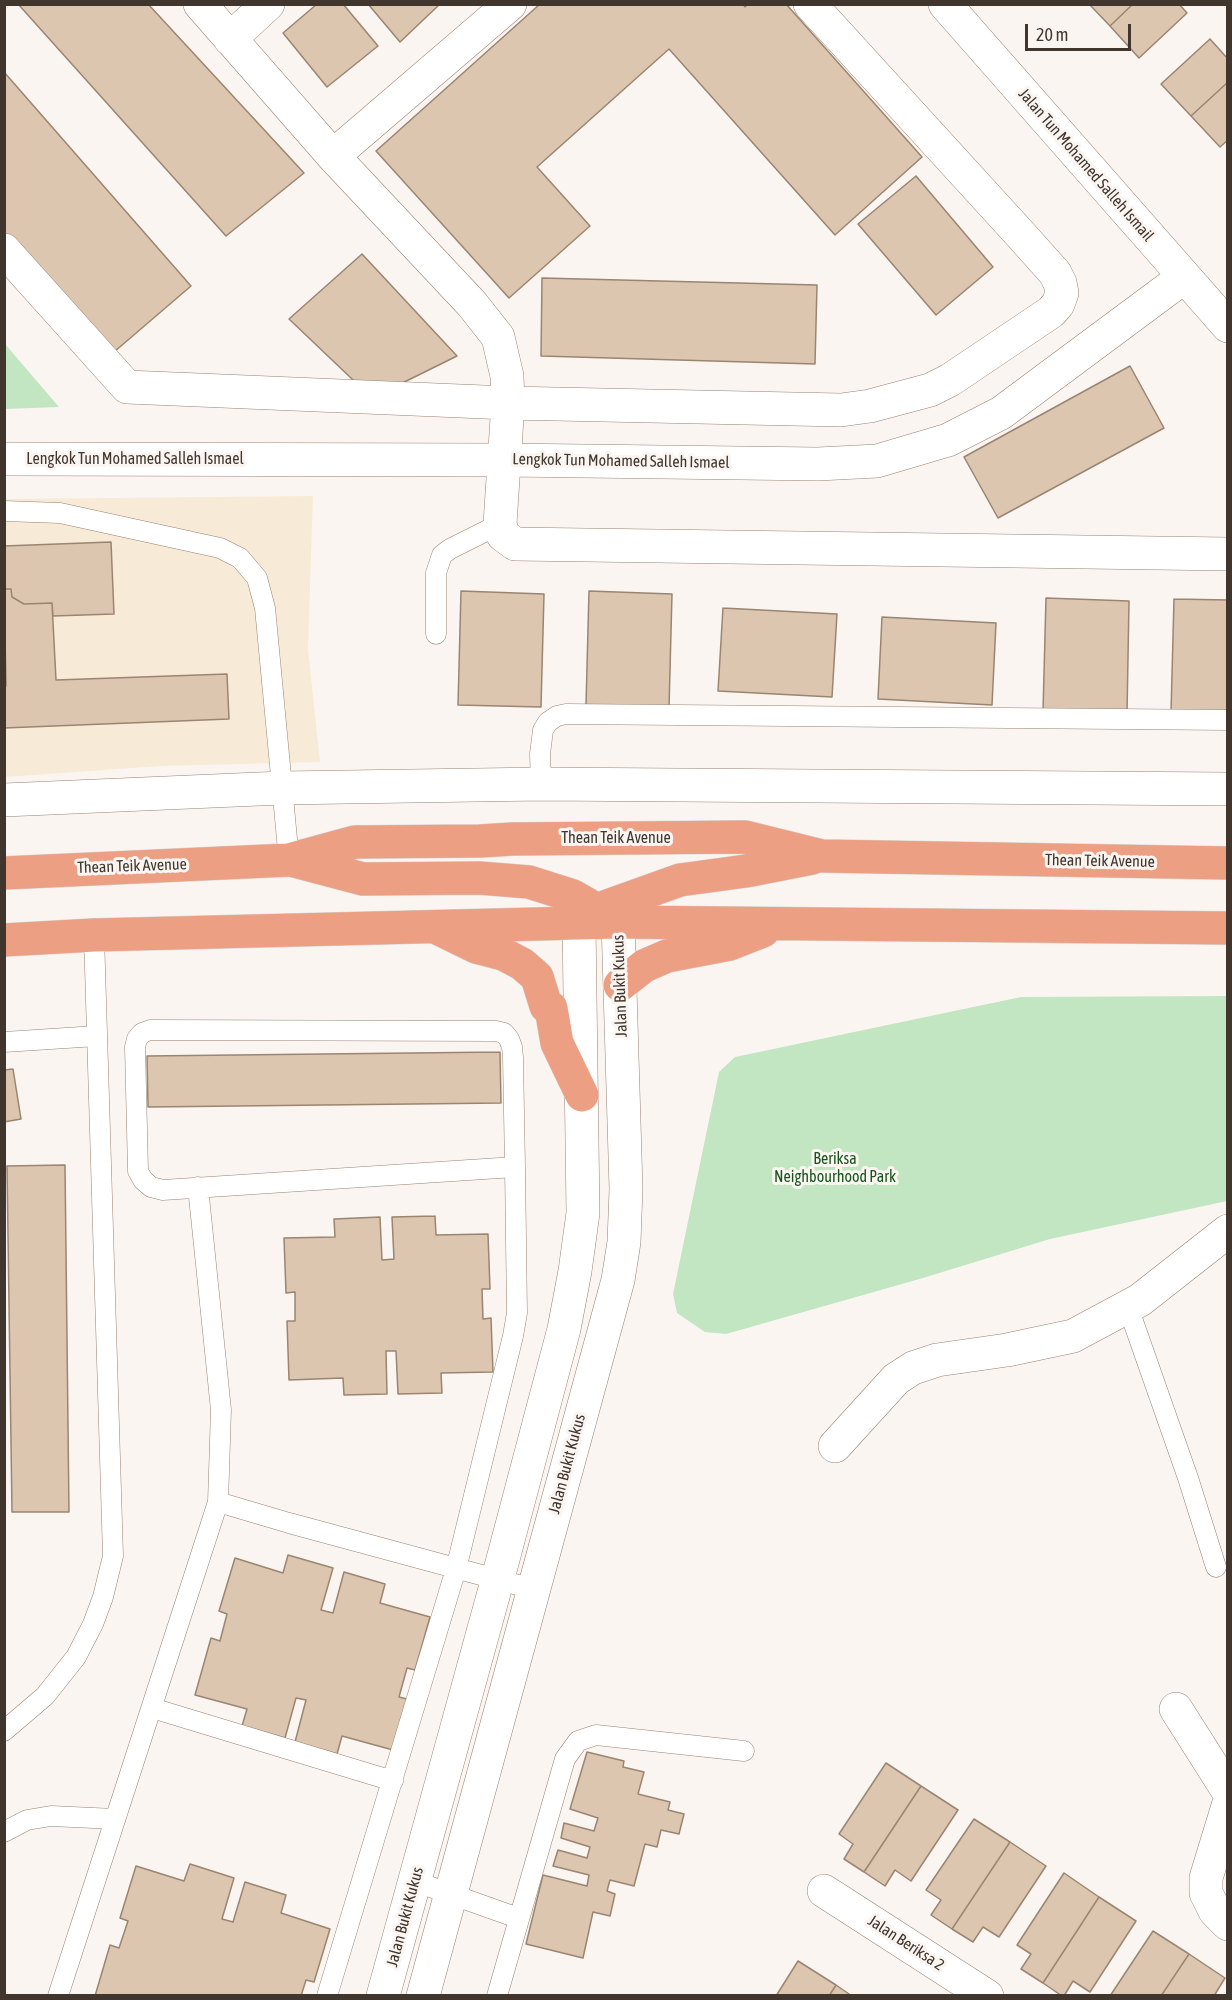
<!DOCTYPE html>
<html>
<head>
<meta charset="utf-8">
<style>
  body { margin:0 }
  #map { position:relative; width:1232px; height:2000px; overflow:hidden; background:#fbf5f2; font-family:"Asap Condensed",sans-serif }
  canvas { display:block }
  .frame { position:absolute; inset:0; border:6px solid #40362e; pointer-events:none }
  .scale { position:absolute; left:1025px; top:24px; width:106px; height:27px; box-sizing:border-box; border:3px solid #40362e; border-top:0; padding-left:8px; font-size:18px; line-height:21px; white-space:nowrap; color:#40362e; -webkit-text-stroke:4px #fbf5f2; paint-order:stroke }
</style>
</head>
<body>
<div id="map">
<canvas width="1232" height="2000"></canvas>
<div class="frame"></div>
<div class="scale">20 m</div>
</div>
<script>
const c = document.querySelector('canvas').getContext('2d');
c.lineJoin = 'round';
function paint(path, color) { c.fillStyle = color; c.fill(path, 'evenodd'); }
const poly = rows => new Path2D(rows.map(r => 'M' + r).join(''));
function stroke(path, color, width, dash) { c.strokeStyle = color; c.lineWidth = width; c.lineCap = dash ? 'butt' : 'round'; c.setLineDash(dash || []); c.stroke(path); }
function drawText(font, color, halo, rows, align = 'center') {
  c.font = font + ' "Asap Condensed",sans-serif'; c.lineWidth = 6; c.setLineDash([]); c.textBaseline = 'middle'; c.strokeStyle = halo; c.fillStyle = color; for (const [text, x, y, turn = 0] of rows) {
    c.save(); c.translate(x, y); c.rotate((+turn || 0) * Math.PI / 180); c.textAlign = isNaN(turn) ? turn : align; if (halo) c.strokeText(text, 0, 0); c.fillText(text, 0, 0); c.restore();
  }
}
const commercial = poly([
  [313,496,308,649,320,762,161,766,5,777,5,499]
]);
const green = poly([
  [5,344,59,407,5,409],
  [1227,996,1227,1201,1050,1239,923,1278,726,1334,705,1332,677,1313,673,1294,719,1072,735,1057,1021,997]
]);
const building = poly([
  [18,4,148,4,304,173,226,236,18,4],
  [317,4,343,4,378,46,327,87,283,33,317,4],
  [368,4,440,4,400,42,368,4],
  [540,4,743,4,745,7,748,4,786,4,922,157,835,235,669,49,537,167,590,226,509,298,376,151,540,4],
  [1089,4,1133,4,1110,26,1089,4],
  [1133,4,1179,4,1187,13,1139,58,1110,26,1133,4],
  [1210,39,1228,59,1228,82,1191,116,1161,84,1210,39],
  [4,72,191,286,107,358,4,240,4,72],
  [1228,82,1228,140,1220,147,1191,116,1228,82],
  [916,176,993,267,936,315,858,224,916,176],
  [362,254,457,356,372,398,289,319,362,254],
  [542,278,817,285,815,364,541,356,542,278],
  [1130,366,1164,428,998,518,964,457,1130,366],
  [111,542,114,614,53,616,52,603,24,604,12,597,11,589,4,589,4,546,111,542],
  [4,589,11,589,12,597,24,604,52,603,56,680,227,674,229,719,4,728,4,686,6,686,4,589],
  [461,591,544,594,541,707,458,705,461,591],
  [589,591,672,594,669,708,586,705,589,591],
  [1046,598,1129,601,1127,714,1043,711,1046,598],
  [1174,599,1228,600,1228,714,1171,712,1174,599],
  [723,608,837,614,832,697,718,691,723,608],
  [882,617,996,623,992,705,878,699,882,617],
  [500,1052,501,1103,148,1107,147,1056,500,1052],
  [13,1069,21,1119,4,1122,4,1070,13,1069],
  [65,1165,69,1512,12,1512,7,1166,65,1165],
  [435,1216,436,1235,488,1234,490,1289,482,1289,483,1319,491,1318,493,1372,441,1373,442,1393,398,1394,396,1351,386,1351,387,1394,344,1395,343,1378,289,1380,287,1321,295,1321,295,1292,286,1293,284,1238,335,1237,334,1219,380,1217,382,1260,394,1259,392,1217,435,1216],
  [288,1555,333,1568,321,1610,333,1613,344,1572,385,1584,380,1603,430,1617,415,1670,407,1668,399,1697,407,1699,393,1750,342,1736,337,1754,295,1742,306,1700,296,1698,285,1738,242,1726,247,1709,195,1695,211,1638,220,1641,227,1614,219,1611,235,1558,283,1573,288,1555],
  [587,1752,624,1761,623,1767,644,1772,638,1794,670,1802,668,1810,684,1814,679,1834,661,1830,657,1847,645,1844,634,1886,610,1880,607,1891,615,1894,610,1916,593,1912,583,1958,526,1944,543,1875,587,1886,589,1875,553,1866,558,1850,587,1858,590,1847,561,1838,564,1823,594,1831,598,1818,570,1809,587,1752],
  [886,1763,921,1786,864,1872,844,1859,853,1844,839,1834,886,1763],
  [921,1786,958,1810,911,1881,895,1870,885,1886,864,1872,921,1786],
  [974,1819,1010,1842,952,1929,931,1915,941,1900,926,1890,974,1819],
  [1010,1842,1046,1866,999,1937,983,1927,973,1942,952,1929,1010,1842],
  [190,1864,234,1878,222,1919,233,1922,245,1882,286,1895,281,1913,330,1929,314,1982,306,1980,301,1996,95,1996,110,1945,119,1948,128,1921,120,1918,136,1866,184,1881,190,1864],
  [1064,1873,1099,1897,1043,1983,1021,1969,1031,1954,1017,1945,1064,1873],
  [1099,1897,1136,1921,1090,1992,1073,1981,1064,1996,1062,1996,1043,1983,1099,1897],
  [1153,1931,1189,1954,1161,1996,1110,1996,1153,1931],
  [1189,1954,1225,1978,1214,1996,1161,1996,1189,1954],
  [798,1961,836,1985,829,1996,776,1996,798,1961],
  [836,1985,852,1996,829,1996,836,1985]
]);
const lane = poly([
  [4,511,60,513,220,548,240,558,257,578,265,608,289,860],
  [436,634,436,573,442,555,450,549,500,524],
  [541,784,540,754,543,730,548,722,557,716,566,714,1228,720],
  [4,1042,97,1036],
  [1128,1307,1188,1478,1216,1567],
  [218,1502,289,1523,533,1589],
  [152,1708,393,1781],
  [4,1731,45,1696,76,1657,93,1624,103,1597,113,1556,94,935],
  [4,1832,27,1820,51,1816,115,1819],
  [414,1881,518,1918],
  [58,1996,218,1502,221,1410,198,1187],
  [327,1996,456,1569,513,1336,517,1313,515,1167,513,1057,512,1047,509,1039,504,1033,496,1031,150,1030,142,1033,137,1039,135,1047,138,1171,143,1180,151,1187,163,1190,515,1167],
  [497,1996,565,1759,578,1741,596,1735,744,1751]
]);
const street = poly([
  [200,4,333,156,472,304,498,337,507,376,508,403,500,524,503,535,515,544,1228,554],
  [945,4,1228,326],
  [230,39,268,4],
  [333,156,510,4],
  [4,250,127,387,508,403,841,410,870,406,930,390,950,380,1051,312,1058,304,1062,293,1060,283,1055,273,1021,235,810,4],
  [4,459,506,460,818,464,877,461,948,440,1001,413,1184,277],
  [4,800,282,788,541,784,1228,789],
  [835,1446,896,1379,913,1368,937,1360,1007,1350,1073,1336,1140,1300,1228,1231],
  [1176,1709,1228,1791],
  [1228,1806,1206,1878,1206,1893,1215,1911,1228,1924],
  [824,1891,987,1996],
  [383,1996,498,1578,564,1329,575,1271,583,1213,579,923],
  [423,1996,618,1280,624,1242,626,1189,618,922]
]);
const primary = poly([
  [291,860,363,879,479,878,529,882,573,896,618,922],
  [4,873,289,860,355,842,480,841,513,839,745,837,822,856,1228,863],
  [585,919,599,909,680,880,746,871,812,858],
  [435,927,476,947,503,954,522,964,537,977,546,1006,551,1008,557,1043,582,1095],
  [4,940,94,935,618,922,1228,928],
  [620,985,644,966,667,956,730,944,763,931]
]);
const streetNames = [
  ["Jalan Tun Mohamed Salleh Ismail",1086,165,49],
  ["Lengkok Tun Mohamed Salleh Ismael",135,459],
  ["Lengkok Tun Mohamed Salleh Ismael",621,461,1],
  ["Thean Teik Avenue",616,838],
  ["Thean Teik Avenue",1100,861,1],
  ["Thean Teik Avenue",132,866,-2],
  ["Jalan Bukit Kukus",620,986,-92],
  ["Jalan Bukit Kukus",567,1464,-75],
  ["Jalan Bukit Kukus",405,1917,-75],
  ["Jalan Beriksa 2",906,1943,33]
];
const parkNames = [
  ["Beriksa",835,1159],
  ["Neighbourhood Park",835,1177]
];
paint(commercial, '#f7ebd7');
paint(green, '#c1e6c1');
paint(building, '#dcc6b0');
stroke(building, '#9a8571', 1.5);
stroke(lane, '#9a8271', 21);
stroke(street, '#9a8271', 34);
stroke(primary, '#d5d3d1', 34);
stroke(lane, '#fff', 20);
stroke(street, '#fff', 33);
stroke(primary, '#ed9f84', 33);
drawText('16px', '#40362e', '#fbf5f2', streetNames);
drawText('16px', '#17531d', '#fbf5f2', parkNames);
</script>
</body>
</html>
